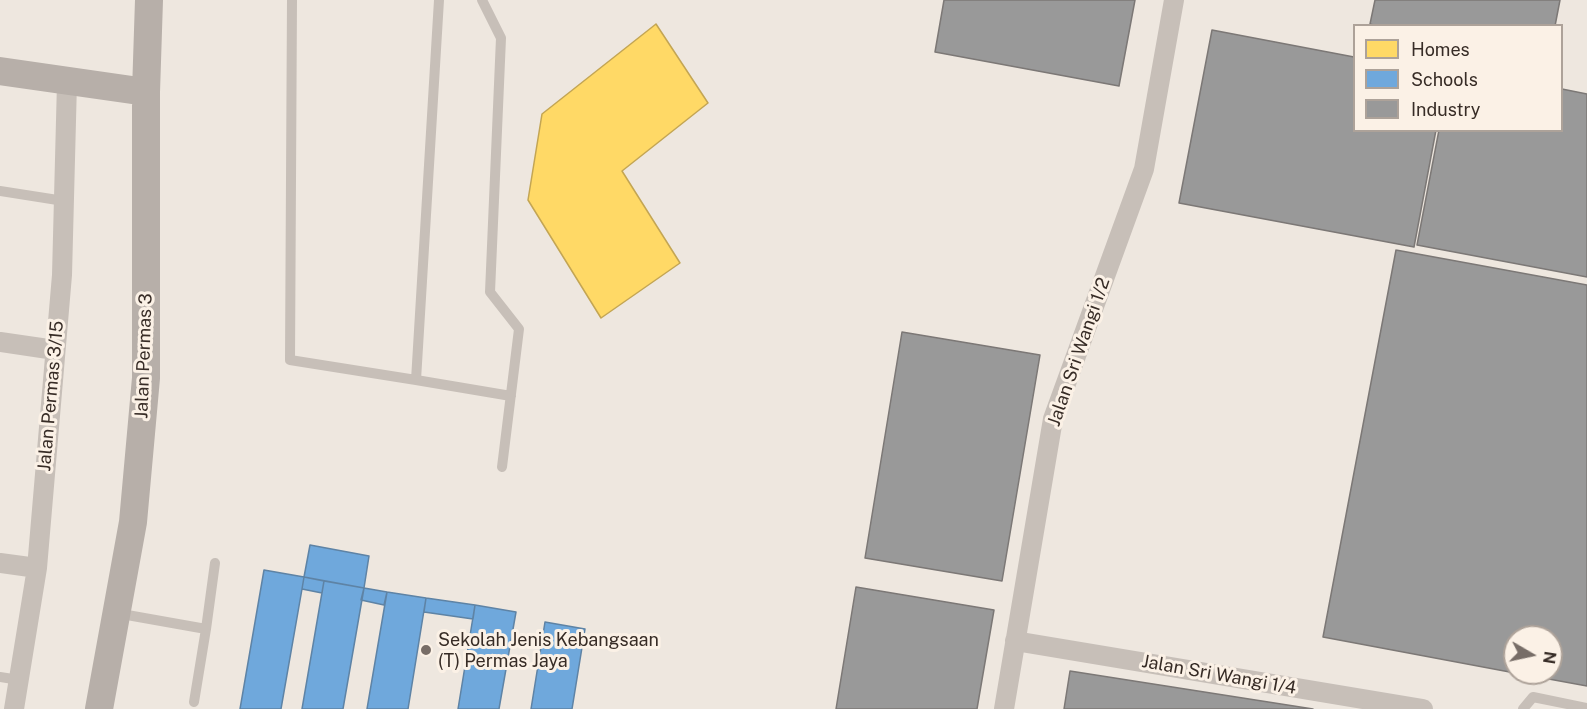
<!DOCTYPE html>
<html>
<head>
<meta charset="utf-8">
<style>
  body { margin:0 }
  #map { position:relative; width:1587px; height:709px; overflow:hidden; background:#eee7df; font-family:"Public Sans",sans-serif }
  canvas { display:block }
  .legend { position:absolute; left:1353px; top:24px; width:210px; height:108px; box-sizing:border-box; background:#fbf1e6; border:2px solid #ada299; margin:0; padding:8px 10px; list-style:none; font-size:18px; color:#372c26 }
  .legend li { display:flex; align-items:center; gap:12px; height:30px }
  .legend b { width:30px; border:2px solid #ada299 }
  .north { position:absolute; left:1503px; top:625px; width:60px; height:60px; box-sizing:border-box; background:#fbf1e6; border:2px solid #ada299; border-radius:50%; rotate:99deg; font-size:16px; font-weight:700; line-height:24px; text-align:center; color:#372c26 }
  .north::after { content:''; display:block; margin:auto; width:21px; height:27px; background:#776d67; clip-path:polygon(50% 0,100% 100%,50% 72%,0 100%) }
</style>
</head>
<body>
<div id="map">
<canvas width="1587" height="709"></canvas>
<ul class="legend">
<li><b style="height:16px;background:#ffd966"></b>Homes</li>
<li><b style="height:16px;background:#6fa8dc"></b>Schools</li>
<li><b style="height:16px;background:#999"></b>Industry</li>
</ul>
<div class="north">N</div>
</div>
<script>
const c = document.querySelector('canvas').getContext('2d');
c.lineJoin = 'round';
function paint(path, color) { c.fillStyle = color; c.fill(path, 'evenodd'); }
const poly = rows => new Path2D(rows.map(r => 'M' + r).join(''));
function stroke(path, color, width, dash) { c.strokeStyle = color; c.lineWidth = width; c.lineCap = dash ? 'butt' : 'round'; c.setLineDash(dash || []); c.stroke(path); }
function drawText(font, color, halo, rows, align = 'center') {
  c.font = font + ' "Public Sans",sans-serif'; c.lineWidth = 6; c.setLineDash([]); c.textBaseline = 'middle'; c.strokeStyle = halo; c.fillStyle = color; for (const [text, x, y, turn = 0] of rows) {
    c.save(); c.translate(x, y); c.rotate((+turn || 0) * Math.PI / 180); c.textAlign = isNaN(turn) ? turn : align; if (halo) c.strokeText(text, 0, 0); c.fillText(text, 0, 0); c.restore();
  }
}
const homes = poly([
  [656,24,708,103,622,171,680,263,601,318,528,200,542,114,656,24]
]);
const schools = poly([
  [310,545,369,556,364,588,304,577,310,545],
  [264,570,304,577,302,589,281,709,240,709,264,570],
  [304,577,324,581,322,593,302,589,304,577],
  [324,581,364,588,343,709,302,709,324,581],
  [364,588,387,592,384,605,361,600,364,588],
  [387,592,426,598,408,709,367,709,387,592],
  [426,598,475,605,473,619,424,612,426,598],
  [475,605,516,612,499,709,458,709,475,605],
  [545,622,585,629,572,709,531,709,545,622]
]);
const industry = poly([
  [944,0,1135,0,1119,86,935,52,944,0],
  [1375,0,1560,0,1555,26,1377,26,1370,24,1375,0],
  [1212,30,1354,57,1354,130,1436,130,1414,247,1179,203,1212,30],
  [1562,89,1587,94,1587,277,1417,245,1439,130,1562,130,1562,89],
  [1396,250,1587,285,1587,686,1516,673,1551,673,1551,637,1515,637,1515,673,1323,637,1396,250],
  [902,332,1040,355,1002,581,865,558,902,332],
  [856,587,994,610,977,709,836,709,856,587],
  [1070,671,1313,709,1064,709,1070,671]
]);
const lane = poly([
  [292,0,290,360,416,380,439,0],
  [482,0,501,38,490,292,519,329,502,467],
  [0,191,64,201],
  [416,380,511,396],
  [116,613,206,629,215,563],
  [0,677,19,680],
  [194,702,206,629],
  [1523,709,1533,697,1587,708]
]);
const street = poly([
  [0,342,55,350],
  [0,563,37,568],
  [1015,641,1423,709],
  [14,709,37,568,62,275,67,82],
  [1004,709,1053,419,1144,169,1174,0]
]);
const secondary = poly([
  [0,71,146,92],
  [99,709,133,522,146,378,146,92,149,0]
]);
const markers = [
  [426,650,6,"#776d67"]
];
const streetNames = [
  ["Jalan Sri Wangi 1/2",1079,352,-71],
  ["Jalan Permas 3",144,356,-88],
  ["Jalan Permas 3/15",51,396,-85],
  ["Jalan Sri Wangi 1/4",1219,675,10]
];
const poiNames = [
  ["Sekolah Jenis Kebangsaan",438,640],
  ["(T) Permas Jaya",438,661]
];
paint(homes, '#ffd966');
stroke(homes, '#c3a553', 1.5);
paint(schools, '#6fa8dc');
stroke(schools, '#5e83a5', 1.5);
paint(industry, '#999');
stroke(industry, '#7c7876', 1.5);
stroke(lane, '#c7bfb8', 10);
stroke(street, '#c7bfb8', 20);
stroke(secondary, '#b7afa9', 28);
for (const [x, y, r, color] of markers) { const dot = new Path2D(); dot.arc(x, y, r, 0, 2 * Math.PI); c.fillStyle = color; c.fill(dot); stroke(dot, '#fbf1e6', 2); }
drawText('18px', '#372c26', '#fbf1e6', streetNames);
drawText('18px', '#372c26', '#fbf1e6', poiNames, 'left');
</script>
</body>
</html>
